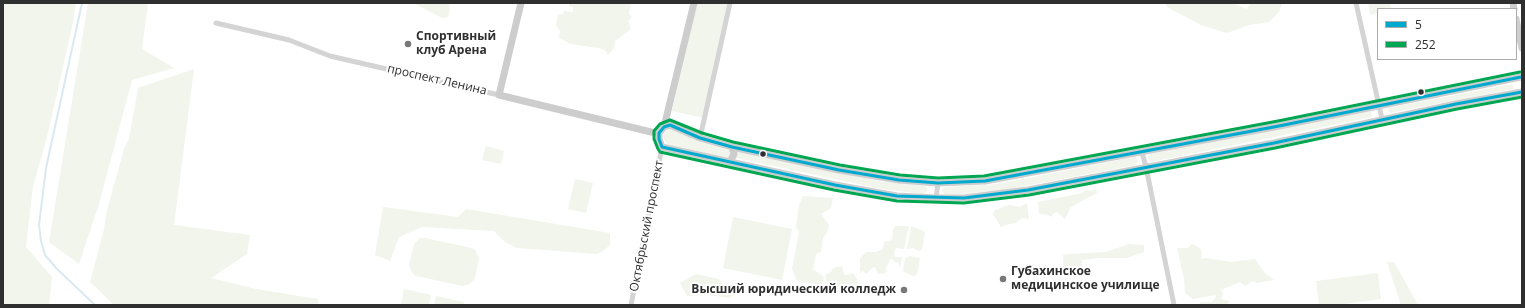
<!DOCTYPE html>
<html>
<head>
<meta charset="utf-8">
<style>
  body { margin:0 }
  #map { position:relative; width:1525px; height:308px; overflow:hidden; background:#fff; font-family:"Open Sans",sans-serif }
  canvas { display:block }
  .frame { position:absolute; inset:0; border:4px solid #2f2f2f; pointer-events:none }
  .legend { position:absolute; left:1377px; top:8px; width:140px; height:52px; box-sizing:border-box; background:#fff; border:1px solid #acacac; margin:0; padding:5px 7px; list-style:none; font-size:12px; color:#2f2f2f }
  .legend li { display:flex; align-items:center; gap:8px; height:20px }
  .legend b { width:20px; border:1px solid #acacac }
</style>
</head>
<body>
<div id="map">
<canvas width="1525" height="308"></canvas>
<div class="frame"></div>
<ul class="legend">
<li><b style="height:5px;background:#00a9ce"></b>5</li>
<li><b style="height:5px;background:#00a651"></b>252</li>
</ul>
</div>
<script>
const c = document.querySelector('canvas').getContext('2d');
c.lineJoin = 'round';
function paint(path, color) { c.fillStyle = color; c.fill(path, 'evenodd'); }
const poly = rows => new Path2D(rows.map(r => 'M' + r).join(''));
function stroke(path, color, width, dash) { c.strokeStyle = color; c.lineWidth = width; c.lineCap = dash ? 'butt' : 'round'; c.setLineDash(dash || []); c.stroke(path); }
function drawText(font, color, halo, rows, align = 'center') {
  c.font = font + ' "Open Sans",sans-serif'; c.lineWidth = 4; c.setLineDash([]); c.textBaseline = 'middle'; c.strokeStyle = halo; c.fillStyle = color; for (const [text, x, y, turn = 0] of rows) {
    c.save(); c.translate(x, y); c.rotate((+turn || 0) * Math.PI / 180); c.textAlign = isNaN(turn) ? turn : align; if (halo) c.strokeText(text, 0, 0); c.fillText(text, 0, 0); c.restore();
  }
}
const green = poly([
  [3,3,76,3,73,23,46,141,33,186,26,247,52,277,49,305,3,305],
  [88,3,148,3,142,49,174,68,132,80,99,204,79,264,49,242],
  [413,3,449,3,450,8,448,17,442,18],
  [570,3,631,3,629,14,632,17,628,21,631,29,615,41,614,48,608,55,604,49,571,44,559,38,560,31,556,25,558,15,563,14,564,11,573,12,573,7,569,6],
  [696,3,728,3,704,118,672,111],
  [1166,3,1232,3,1247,9,1250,3,1282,3,1279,12,1269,22,1249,25,1227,33,1201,25,1167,7],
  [1368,3,1390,3,1391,9,1378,9,1378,13,1370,15],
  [194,69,174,225,250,235,247,254,211,278,256,289,318,299,318,305,114,305,90,282,104,229,107,210,125,146,129,139,138,88],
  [1512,84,1514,89,1390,113,1388,111,1389,108],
  [1371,111,1372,117,1151,162,1148,158,1148,156,1150,154],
  [668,129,674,129,695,140,729,150,731,152,730,157,727,158,667,144,664,140,663,134],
  [486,146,504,151,501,164,482,160],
  [736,151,884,182,926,186,928,190,924,194,882,189,736,158],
  [1134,157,1138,160,1136,165,1004,190,947,195,944,194,942,191,943,188,946,187,986,185,1003,183],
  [575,179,593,183,586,213,568,209],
  [1096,189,1097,193,1071,207,1065,219,1057,212,1054,213,1051,217,1048,215,1039,214,1038,202,1082,193,1086,190,1091,191],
  [803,196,833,198,831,208,821,214,829,225,828,231,823,238,821,252,816,254,813,269,824,277,822,285,797,281,792,269,799,232,796,227,799,205],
  [1027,203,1029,219,1022,218,1016,223,1006,225,1001,227,993,214,995,210,1009,205,1020,207],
  [383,207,458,217,466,209,610,233,610,245,602,252,597,254,517,248,505,242,494,231,422,227,399,237,390,261,375,255],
  [733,217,792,229,782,280,723,268],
  [896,226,909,226,904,249,896,248,894,251,895,257,902,257,900,269,899,263,895,262,891,258,886,268,886,273,878,274,875,267,872,268,866,274,863,271,860,273,860,258,866,252,876,252,883,249,884,242,892,240,893,229],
  [911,226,925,232,922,249,919,251,913,248,907,249],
  [420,238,425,238,472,248,475,250,479,258,475,279,469,284,463,286,416,276,412,273,409,265,414,244],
  [1129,244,1144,245,1144,252,1127,258,1099,258,1082,260,1082,269,1078,273,1064,276,1063,255,1068,254,1106,252],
  [1192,244,1200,248,1202,254,1201,259,1207,258,1230,262,1255,259,1265,273,1274,280,1257,283,1253,281,1245,286,1240,282,1221,290,1223,294,1221,299,1230,301,1227,305,1199,305,1201,302,1212,302,1216,297,1215,295,1193,299,1185,293,1184,279,1177,248,1188,248],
  [910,256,920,258,918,271,916,275,913,276,903,271,905,258],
  [1387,262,1394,262,1418,305,1401,305],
  [842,266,844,274,847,275,853,273,857,279,858,284,867,292,856,294,849,294,850,290,849,288,845,292,843,290,840,290,838,285,832,286,828,289,825,275,831,272,833,268],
  [1378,273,1381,299,1336,305,1319,305,1316,281],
  [696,274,719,279,726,288,733,293,730,298,709,295,687,296,680,283],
  [404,289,431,295,429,305,401,305],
  [436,296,464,302,463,305,434,305]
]);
const stream = poly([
  [82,3,46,168,39,225,41,241,45,255,57,269,95,305]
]);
const street = poly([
  [1356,3,1382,119],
  [216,23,289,40,330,56,499,95],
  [700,138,730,3],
  [1142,152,1146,167,1174,305],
  [936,198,938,183],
  [631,305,662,147]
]);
const secondary = poly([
  [521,3,499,95,651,132,659,133],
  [1513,3,1514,9],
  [1516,19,1522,48],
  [1521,77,1279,126,985,181,938,183,899,180,839,170,732,147,700,138,670,125,664,127,659,133,659,139,662,147,835,185,897,196,936,198,964,198,1028,190,1274,143,1456,104,1522,92],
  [664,127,694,3],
  [730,162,734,154,732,147]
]);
const bus1 = poly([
  [1521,77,1279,126,985,181,938,183,899,180,839,170,732,147,700,138,670,125,664,127,659,133,659,139,662,147,835,185,897,196,964,198,1028,190,1274,143,1456,104,1522,92]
]);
const bus2 = poly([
  [1520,72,1278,121,984,176,938,178,900,175,840,165,733,142,702,133,670,120,660,124,654,131,654,139,658,149,660,152,834,190,897,201,964,203,1029,195,1275,148,1457,109,1522,97]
]);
const markers = [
  [408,44,4,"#787878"],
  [1421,92,3.5,"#2f2f2f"],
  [763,154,3.5,"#2f2f2f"],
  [1003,279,4,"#787878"],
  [904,290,4,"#787878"]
];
const poiNames = [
  ["Спортивный",416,37],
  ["клуб Арена",416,51],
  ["Губахинское",1011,272],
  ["медицинское училище",1011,286],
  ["Высший юридический колледж",896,290,"right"]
];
const streetNames = [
  ["проспект Ленина",437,80,13],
  ["Октябрьский проспект",647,226,-79]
];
paint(green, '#f1f5ec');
stroke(stream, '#dae9f1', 2);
stroke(street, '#d4d4d4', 5);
stroke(secondary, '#cdcdcd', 7);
stroke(bus1, '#00a9ce', 3);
stroke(bus2, '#00a651', 3);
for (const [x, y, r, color] of markers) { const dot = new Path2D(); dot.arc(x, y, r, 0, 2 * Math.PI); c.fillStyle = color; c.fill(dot); stroke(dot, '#fff', 1.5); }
drawText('bold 12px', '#2f2f2f', '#fff', poiNames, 'left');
drawText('12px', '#2f2f2f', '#fff', streetNames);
</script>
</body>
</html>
